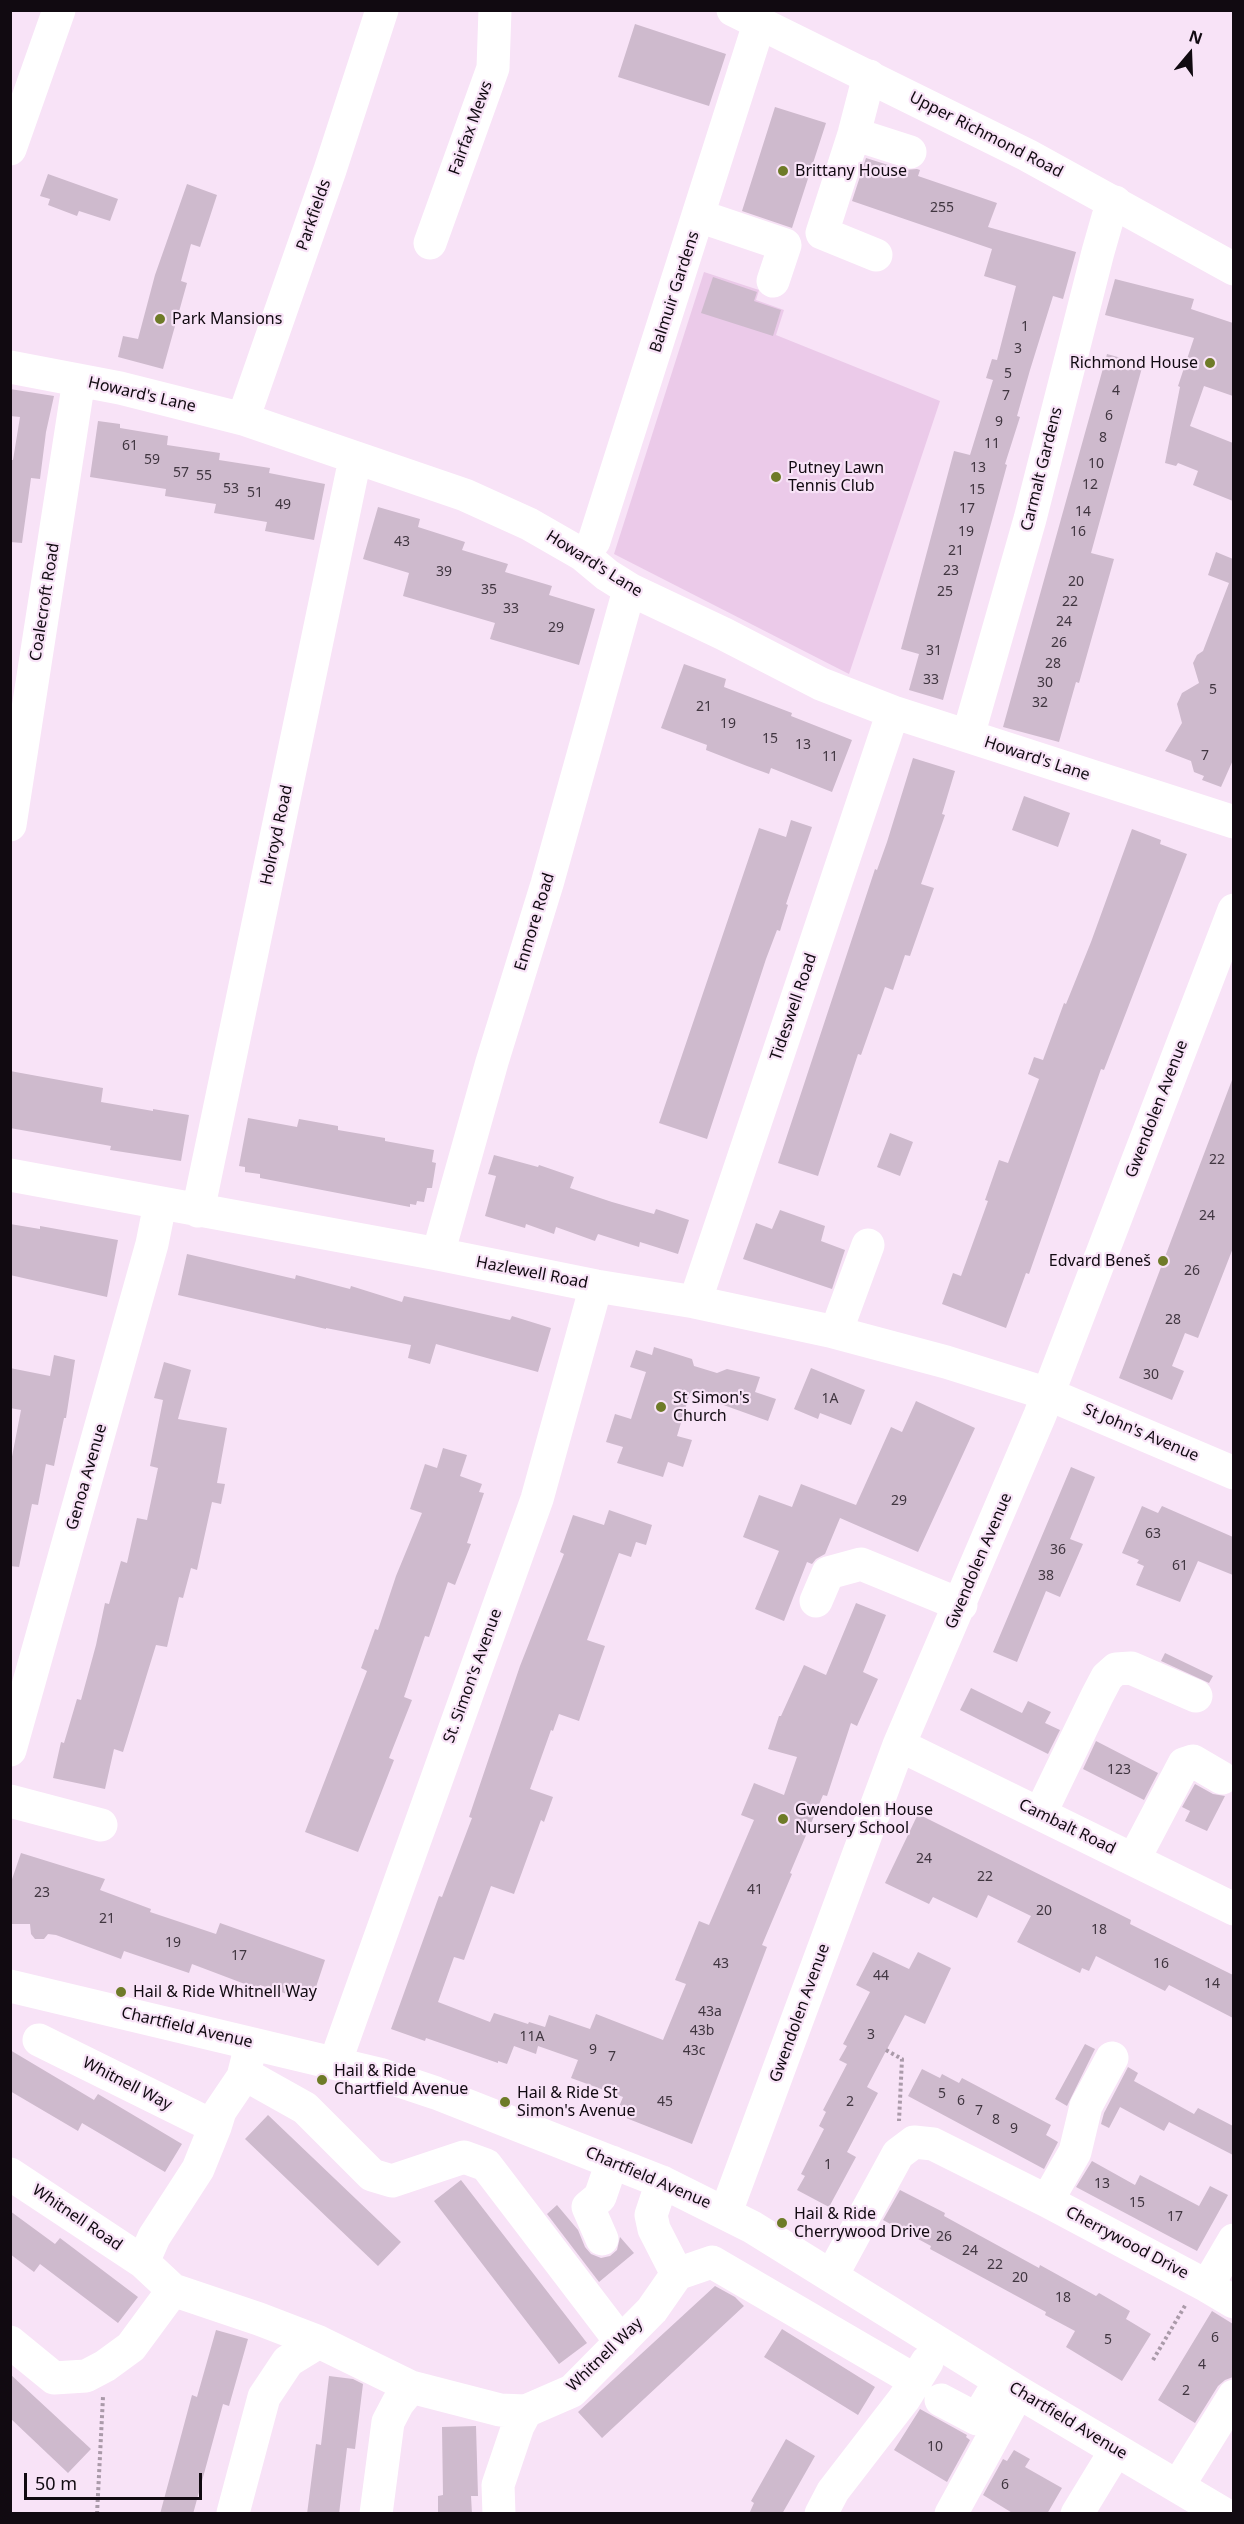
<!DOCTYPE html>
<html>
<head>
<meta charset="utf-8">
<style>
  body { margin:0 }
  #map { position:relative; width:1244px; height:2524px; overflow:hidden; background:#f8e3f7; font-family:"Noto Sans",sans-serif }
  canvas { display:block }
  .frame { position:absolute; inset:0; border:12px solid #110a11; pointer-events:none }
  .north { position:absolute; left:1160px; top:24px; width:60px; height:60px; -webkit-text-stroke:4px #f8e3f7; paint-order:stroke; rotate:19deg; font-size:16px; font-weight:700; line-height:24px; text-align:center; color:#110a11 }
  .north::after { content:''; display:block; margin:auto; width:21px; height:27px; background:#110a11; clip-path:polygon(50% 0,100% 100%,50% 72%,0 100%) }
  .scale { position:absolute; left:24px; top:2473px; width:178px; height:27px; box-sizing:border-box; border:3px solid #110a11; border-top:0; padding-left:8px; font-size:18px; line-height:21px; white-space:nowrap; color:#110a11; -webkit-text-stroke:4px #f8e3f7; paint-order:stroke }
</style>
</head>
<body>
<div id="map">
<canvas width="1244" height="2524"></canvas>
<div class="frame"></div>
<div class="north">N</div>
<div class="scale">50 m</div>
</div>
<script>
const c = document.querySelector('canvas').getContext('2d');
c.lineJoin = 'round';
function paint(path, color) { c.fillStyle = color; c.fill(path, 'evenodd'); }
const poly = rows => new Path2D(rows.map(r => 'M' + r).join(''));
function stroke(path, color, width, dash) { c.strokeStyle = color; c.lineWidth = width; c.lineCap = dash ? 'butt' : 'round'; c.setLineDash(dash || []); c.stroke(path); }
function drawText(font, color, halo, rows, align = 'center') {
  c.font = font + ' "Noto Sans",sans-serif'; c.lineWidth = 4.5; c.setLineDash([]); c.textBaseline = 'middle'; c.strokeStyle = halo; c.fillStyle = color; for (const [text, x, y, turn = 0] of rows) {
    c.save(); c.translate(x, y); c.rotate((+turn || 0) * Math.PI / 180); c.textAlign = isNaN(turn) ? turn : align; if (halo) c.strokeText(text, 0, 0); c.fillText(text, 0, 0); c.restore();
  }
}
const green = poly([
  [704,272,759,290,756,300,784,310,776,335,940,401,849,674,614,554]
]);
const building = poly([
  [635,24,726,54,709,106,618,77],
  [775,107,826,123,792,228,742,211],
  [866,158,904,170,917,169,920,170,918,176,997,203,988,227,1076,252,1063,299,1053,296,1030,370,1017,416,1020,417,1005,464,1007,465,943,700,909,690,919,654,901,649,954,451,970,455,993,380,986,378,992,359,997,360,1016,286,984,276,992,249,852,201],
  [48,174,118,199,110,221,79,211,77,216,48,205,50,199,40,196],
  [187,184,217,195,200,247,191,244,181,281,187,283,163,369,118,357,123,336,138,339,155,275],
  [713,277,757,292,754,301,781,310,773,336,701,313],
  [1115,279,1194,299,1191,309,1233,323,1233,396,1204,386,1190,426,1233,443,1233,501,1193,485,1198,471,1178,463,1176,466,1165,463,1180,387,1178,386,1194,338,1105,315],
  [1107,354,1143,364,1091,553,1114,559,1079,683,1076,682,1059,742,1003,727],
  [10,389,54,396,46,432,40,479,31,478,22,543,10,542,10,460,13,460,20,417,10,416],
  [98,421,120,424,120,428,168,436,167,445,220,453,219,460,270,468,269,473,325,484,314,540,265,531,267,522,214,513,216,504,165,496,166,489,90,477],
  [378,507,420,519,418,527,465,542,462,550,508,564,505,572,552,586,549,595,595,609,579,665,490,639,495,623,403,596,409,573,363,559],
  [1216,552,1233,559,1233,760,1221,787,1202,780,1204,776,1194,772,1191,761,1165,751,1182,723,1177,704,1182,693,1199,683,1193,663,1197,655,1203,651,1229,583,1208,575],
  [684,664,726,679,724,687,792,713,791,716,852,740,832,792,771,768,769,774,747,766,706,750,707,745,661,728],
  [913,758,955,771,942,814,945,815,921,884,934,888,910,956,905,955,893,990,885,987,861,1055,858,1054,818,1176,778,1163,875,869,877,870,887,842],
  [1024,796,1070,813,1058,847,1012,830],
  [791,820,812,827,786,904,788,905,780,931,777,930,766,959,707,1139,659,1123,759,828,786,837],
  [1132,829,1161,840,1160,844,1187,854,1104,1070,1101,1069,1043,1234,1029,1274,1026,1273,1006,1328,942,1304,953,1273,961,1276,988,1201,985,1200,999,1160,1008,1163,1039,1079,1028,1074,1034,1057,1043,1060,1064,1003,1066,1004,1091,942],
  [10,1071,103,1088,101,1102,153,1111,153,1109,189,1115,181,1161,110,1150,111,1146,10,1128],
  [1232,1080,1233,1248,1198,1338,1185,1333,1172,1366,1184,1371,1172,1400,1119,1378],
  [248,1118,297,1127,299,1119,338,1126,338,1130,385,1138,385,1141,434,1150,432,1162,436,1163,432,1188,427,1188,424,1202,417,1201,416,1205,410,1204,410,1207,260,1178,260,1174,245,1172,245,1167,239,1166],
  [890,1133,913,1142,900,1176,877,1167],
  [494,1155,538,1167,539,1165,574,1177,570,1188,612,1202,654,1214,656,1209,689,1220,678,1254,640,1242,639,1247,598,1234,595,1241,556,1227,554,1234,526,1224,525,1228,485,1216,496,1176,488,1174],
  [780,1210,825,1226,821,1241,845,1250,832,1289,743,1259,756,1223,772,1229],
  [10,1224,40,1229,40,1226,118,1240,107,1297,10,1275],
  [187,1254,295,1279,296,1275,350,1289,351,1286,402,1302,404,1296,510,1320,512,1316,551,1328,538,1372,436,1344,430,1364,408,1358,411,1345,326,1328,326,1329,178,1295],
  [654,1347,692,1359,694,1366,717,1373,727,1369,760,1377,755,1392,776,1399,768,1421,690,1393,677,1436,692,1440,683,1467,668,1462,663,1477,617,1463,623,1447,606,1442,615,1414,631,1419,646,1372,630,1367,636,1350,652,1355],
  [54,1355,75,1360,66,1418,64,1418,54,1466,46,1464,38,1505,32,1504,19,1567,10,1566,10,1467,21,1410,10,1408,10,1368,50,1376],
  [164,1362,191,1370,178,1419,227,1428,217,1483,225,1484,221,1504,212,1502,197,1570,191,1568,183,1598,179,1597,167,1647,156,1645,123,1752,114,1749,105,1789,53,1778,61,1742,64,1743,77,1699,81,1700,96,1645,105,1603,109,1604,121,1561,127,1563,137,1518,147,1520,158,1468,150,1466,163,1400,154,1398],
  [811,1368,865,1390,851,1425,820,1413,818,1419,794,1409],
  [916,1401,975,1428,918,1552,840,1518,825,1554,816,1559,812,1564,807,1562,784,1621,755,1609,779,1551,743,1537,759,1495,792,1507,801,1484,856,1505,891,1427,902,1432],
  [443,1448,467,1455,460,1476,482,1484,479,1492,484,1493,467,1543,471,1544,455,1585,448,1582,429,1637,425,1636,404,1697,412,1700,389,1758,394,1760,358,1852,305,1832,367,1671,361,1668,375,1629,378,1630,396,1576,422,1513,410,1509,425,1464,437,1468],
  [1071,1467,1095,1477,1070,1539,1083,1544,1060,1597,1046,1591,1017,1662,993,1652],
  [1142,1506,1158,1513,1162,1506,1233,1537,1233,1575,1198,1561,1180,1602,1136,1585,1144,1566,1137,1563,1139,1560,1122,1553],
  [609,1510,652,1525,646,1545,636,1542,631,1557,619,1553,587,1640,605,1646,579,1721,559,1714,553,1731,551,1730,530,1789,553,1797,544,1822,541,1820,514,1894,491,1886,464,1960,454,1957,438,2002,490,2022,494,2013,528,2024,529,2022,545,2027,549,2015,590,2029,596,2014,663,2040,686,1984,675,1980,699,1921,709,1925,754,1820,741,1815,754,1783,784,1795,797,1757,768,1749,779,1716,781,1716,804,1665,826,1675,856,1603,886,1615,863,1672,878,1679,857,1726,851,1723,827,1796,823,1795,790,1873,792,1874,762,1945,767,1947,692,2144,616,2114,623,2097,571,2078,578,2060,538,2046,536,2054,514,2046,507,2064,498,2061,498,2063,426,2038,425,2041,391,2029,439,1896,442,1897,472,1818,469,1817,520,1666,564,1554,560,1552,573,1515,604,1525],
  [1165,1653,1213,1676,1209,1683,1161,1661],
  [971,1688,1022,1713,1028,1701,1051,1712,1045,1723,1060,1730,1048,1754,960,1710],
  [1096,1741,1158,1773,1144,1800,1083,1769],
  [1195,1784,1213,1794,1225,1796,1207,1831,1185,1821,1190,1811,1182,1807],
  [918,1814,1131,1920,1130,1924,1233,1975,1233,2018,1169,1985,1165,1991,1096,1956,1089,1971,1082,1968,1080,1973,1017,1942,1031,1916,988,1895,977,1918,933,1897,929,1904,885,1883],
  [21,1853,105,1879,100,1890,151,1909,150,1912,216,1934,220,1923,325,1960,311,2002,260,1985,258,1989,192,1964,189,1973,124,1951,121,1959,56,1935,48,1934,44,1939,35,1939,31,1934,30,1924,10,1924,10,1885],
  [873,1952,909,1969,918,1952,951,1968,925,2024,905,2015,867,2087,878,2093,847,2152,856,2157,829,2207,797,2190,805,2176,801,2174,824,2129,819,2126,826,2112,823,2110,847,2064,839,2060,847,2046,843,2044,870,1992,856,1985],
  [1085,2044,1095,2049,1067,2106,1055,2099],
  [10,2050,94,2100,98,2094,182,2144,165,2172,82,2123,78,2131,10,2091],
  [1128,2067,1138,2073,1134,2081,1194,2114,1198,2108,1233,2126,1233,2155,1169,2122,1164,2131,1120,2107,1109,2128,1101,2124,1104,2113],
  [922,2069,940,2078,942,2074,959,2083,962,2078,1051,2125,1046,2135,1058,2142,1044,2169,908,2096],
  [268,2115,401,2242,378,2266,245,2139],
  [1092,2161,1135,2185,1140,2175,1199,2206,1210,2186,1228,2195,1197,2251,1076,2187],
  [461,2180,587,2343,559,2364,434,2201],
  [900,2190,945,2213,944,2216,1039,2268,1040,2265,1096,2296,1099,2293,1130,2311,1126,2319,1151,2334,1122,2381,1066,2347,1075,2331,1045,2315,1046,2312,943,2256,930,2249,931,2246,883,2220],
  [557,2205,578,2230,585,2247,591,2254,601,2258,610,2256,617,2250,620,2237,634,2253,599,2282,547,2214],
  [10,2211,55,2244,60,2238,138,2297,118,2323,40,2264,34,2272,10,2254],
  [715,2286,735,2297,744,2306,602,2438,578,2412],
  [1212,2311,1233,2324,1233,2377,1225,2380,1218,2386,1195,2423,1158,2400],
  [782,2329,875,2387,858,2415,764,2357],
  [216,2330,248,2339,229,2406,223,2404,193,2514,160,2514,192,2395,197,2397],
  [10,2374,91,2449,68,2473,10,2418],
  [329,2376,353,2379,363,2384,355,2449,347,2448,339,2514,307,2514,316,2444,321,2445],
  [920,2409,967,2435,966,2437,970,2440,947,2482,894,2450],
  [476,2426,478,2496,471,2496,472,2514,438,2514,438,2496,443,2495,442,2427],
  [786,2439,815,2456,782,2514,749,2514,754,2503,751,2501],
  [1014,2450,1030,2459,1025,2467,1062,2488,1047,2514,1014,2514,983,2495,1003,2459,1007,2461]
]);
const path = poly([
  [886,2050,902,2059,899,2121],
  [1153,2360,1186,2304],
  [97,2514,103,2397]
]);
const minor = poly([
  [869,76,854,134,822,233,876,255],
  [854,134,910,152],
  [10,149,59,10],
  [699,216,785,245,773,281],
  [430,243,493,68,495,10],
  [10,367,120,388,243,419,465,495,529,524,583,555,607,575,631,590,724,634,821,684,893,712,1234,822],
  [243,419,330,170,382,10],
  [583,555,594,541,759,24],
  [968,736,1030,519,1098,252,1108,217,1115,202],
  [10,825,79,380],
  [10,1175,438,1254,596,1286,695,1302,830,1331,946,1362,1048,1394,1234,1473],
  [198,1211,355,459],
  [438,1254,492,1062,547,884,626,601,631,590],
  [695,1302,893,712],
  [836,1332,868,1245],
  [816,1601,828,1573,861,1564,961,1605],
  [899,1745,1234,1909],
  [10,1750,152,1244,160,1204],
  [10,1801,101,1825],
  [1040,1814,1097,1696,1107,1677,1116,1669,1131,1668,1196,1696],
  [1134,1859,1184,1764,1193,1761,1222,1778],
  [10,1986,379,2074,436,2093,662,2182,752,2227,1018,2392,1224,2514],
  [39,2040,215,2127,220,2111,243,2077,248,2057],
  [335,2063,537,1499,596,1286],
  [243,2077,255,2080,305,2108,372,2175,392,2181,464,2157,486,2165,621,2342],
  [10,2174,143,2262],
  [1047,2201,1207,2286,1234,2240],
  [726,2212,899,1745,1040,1415,1234,910],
  [602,2239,588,2207,600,2197,612,2162],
  [677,2274,712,2262,916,2381],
  [832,2275,898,2154,914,2142,933,2144,1047,2201,1075,2152,1086,2106,1112,2058],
  [1207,2286,1234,2302],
  [173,2290,143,2262,154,2237,198,2169,215,2127],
  [10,2342,54,2378,86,2376,105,2366,131,2347,173,2290,259,2319,319,2342],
  [941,2400,977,2419,1000,2381],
  [1178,2486,1234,2396],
  [233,2513,264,2397,288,2361,319,2342,411,2387],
  [376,2514,388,2422,398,2403,411,2387,500,2410,526,2411,572,2391,652,2310,677,2274,654,2229,651,2215,662,2182],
  [499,2514,498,2485,518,2426,526,2411],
  [821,2514,833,2491,904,2399,927,2362],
  [951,2514,1018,2392],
  [1077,2514,1116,2450]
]);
const highway = poly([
  [733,10,1027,155,1234,269]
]);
const markers = [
  [783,171,6,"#6e7b28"],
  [160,319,6,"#6e7b28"],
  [1210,363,6,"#6e7b28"],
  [776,477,6,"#6e7b28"],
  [1163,1261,6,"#6e7b28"],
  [661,1407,6,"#6e7b28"],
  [783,1819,6,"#6e7b28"],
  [121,1992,6,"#6e7b28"],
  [322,2080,6,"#6e7b28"],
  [505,2102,6,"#6e7b28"],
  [782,2223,6,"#6e7b28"]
];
const numberNames = [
  ["255",942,208],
  ["1",1025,327],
  ["3",1018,349],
  ["5",1008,374],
  ["4",1116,391],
  ["7",1006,396],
  ["6",1109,416],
  ["9",999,422],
  ["8",1103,438],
  ["11",992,444],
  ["61",130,446],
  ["59",152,460],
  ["10",1096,464],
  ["13",978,468],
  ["57",181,473],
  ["55",204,476],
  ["12",1090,485],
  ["53",231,489],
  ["15",977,490],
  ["51",255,493],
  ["49",283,505],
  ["17",967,509],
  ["14",1083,512],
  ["19",966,532],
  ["16",1078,532],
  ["43",402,542],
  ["21",956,551],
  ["23",951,571],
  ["39",444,572],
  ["20",1076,582],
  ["35",489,590],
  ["25",945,592],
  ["22",1070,602],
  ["33",511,609],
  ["24",1064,622],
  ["29",556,628],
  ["26",1059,643],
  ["31",934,651],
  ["28",1053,664],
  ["33",931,680],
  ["30",1045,683],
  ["5",1213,690],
  ["32",1040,703],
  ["21",704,707],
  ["19",728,724],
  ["15",770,739],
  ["13",803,745],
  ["7",1205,756],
  ["11",830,757],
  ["22",1217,1160],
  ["24",1207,1216],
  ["26",1192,1271],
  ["28",1173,1320],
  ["30",1151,1375],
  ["1A",830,1399],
  ["29",899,1501],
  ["63",1153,1534],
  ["36",1058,1550],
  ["61",1180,1566],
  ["38",1046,1576],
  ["123",1119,1770],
  ["24",924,1859],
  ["22",985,1877],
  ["41",755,1890],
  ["23",42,1893],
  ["20",1044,1911],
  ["21",107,1919],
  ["18",1099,1930],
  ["19",173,1943],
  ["17",239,1956],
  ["43",721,1964],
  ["16",1161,1964],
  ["44",881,1976],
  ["14",1212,1984],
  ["43a",710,2012],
  ["43b",702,2031],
  ["3",871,2035],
  ["11A",532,2037],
  ["9",593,2050],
  ["43c",694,2051],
  ["7",612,2057],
  ["5",942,2094],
  ["6",961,2101],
  ["45",665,2102],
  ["2",850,2102],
  ["7",979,2111],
  ["8",996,2120],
  ["9",1014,2129],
  ["1",828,2165],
  ["13",1102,2184],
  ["15",1137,2203],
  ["17",1175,2217],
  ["26",944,2237],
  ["24",970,2251],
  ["22",995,2265],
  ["20",1020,2278],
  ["18",1063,2298],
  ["6",1215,2338],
  ["5",1108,2340],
  ["4",1202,2365],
  ["2",1186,2391],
  ["10",935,2447],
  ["6",1005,2485]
];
const streetNames = [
  ["Fairfax Mews",471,128,-70],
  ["Upper Richmond Road",986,135,27],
  ["Parkfields",314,215,-71],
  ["Balmuir Gardens",675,292,-72],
  ["Howard's Lane",142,395,13],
  ["Carmalt Gardens",1042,469,-76],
  ["Howard's Lane",594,564,32],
  ["Coalecroft Road",45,602,-81],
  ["Howard's Lane",1037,759,18],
  ["Holroyd Road",277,835,-78],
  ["Enmore Road",535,922,-73],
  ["Tideswell Road",794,1007,-71],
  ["Gwendolen Avenue",1157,1109,-69],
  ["Hazlewell Road",532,1273,11],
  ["St John's Avenue",1141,1433,23],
  ["Genoa Avenue",87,1477,-74],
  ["Gwendolen Avenue",979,1561,-67],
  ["St. Simon's Avenue",473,1676,-70],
  ["Cambalt Road",1067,1827,26],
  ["Gwendolen Avenue",800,2013,-70],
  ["Chartfield Avenue",187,2028,13],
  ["Whitnell Way",127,2084,27],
  ["Chartfield Avenue",648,2178,23],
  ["Whitnell Road",77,2218,34],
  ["Cherrywood Drive",1127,2243,28],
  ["Whitnell Way",605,2355,-44],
  ["Chartfield Avenue",1068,2421,31]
];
const poiNames = [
  ["Brittany House",795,171],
  ["Park Mansions",172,319],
  ["Richmond House",1198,363,"right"],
  ["Putney Lawn",788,468],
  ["Tennis Club",788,486],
  ["Edvard Beneš",1151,1261,"right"],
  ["St Simon's",673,1398],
  ["Church",673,1416],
  ["Gwendolen House",795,1810],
  ["Nursery School",795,1828],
  ["Hail & Ride Whitnell Way",133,1992],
  ["Hail & Ride",334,2071],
  ["Chartfield Avenue",334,2089],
  ["Hail & Ride St",517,2093],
  ["Simon's Avenue",517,2111],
  ["Hail & Ride",794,2214],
  ["Cherrywood Drive",794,2232]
];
paint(green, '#ebcae9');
paint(building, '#cebacd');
stroke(path, '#aa9aa9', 4, [3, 3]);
stroke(minor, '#fff', 33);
stroke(highway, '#fff', 33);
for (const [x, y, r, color] of markers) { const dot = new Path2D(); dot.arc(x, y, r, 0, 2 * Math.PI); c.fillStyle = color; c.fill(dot); stroke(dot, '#f8e3f7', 2); }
drawText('14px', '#403640', null, numberNames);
drawText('16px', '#110a11', '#f8e3f7', streetNames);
drawText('16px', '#110a11', '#f8e3f7', poiNames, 'left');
</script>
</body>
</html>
